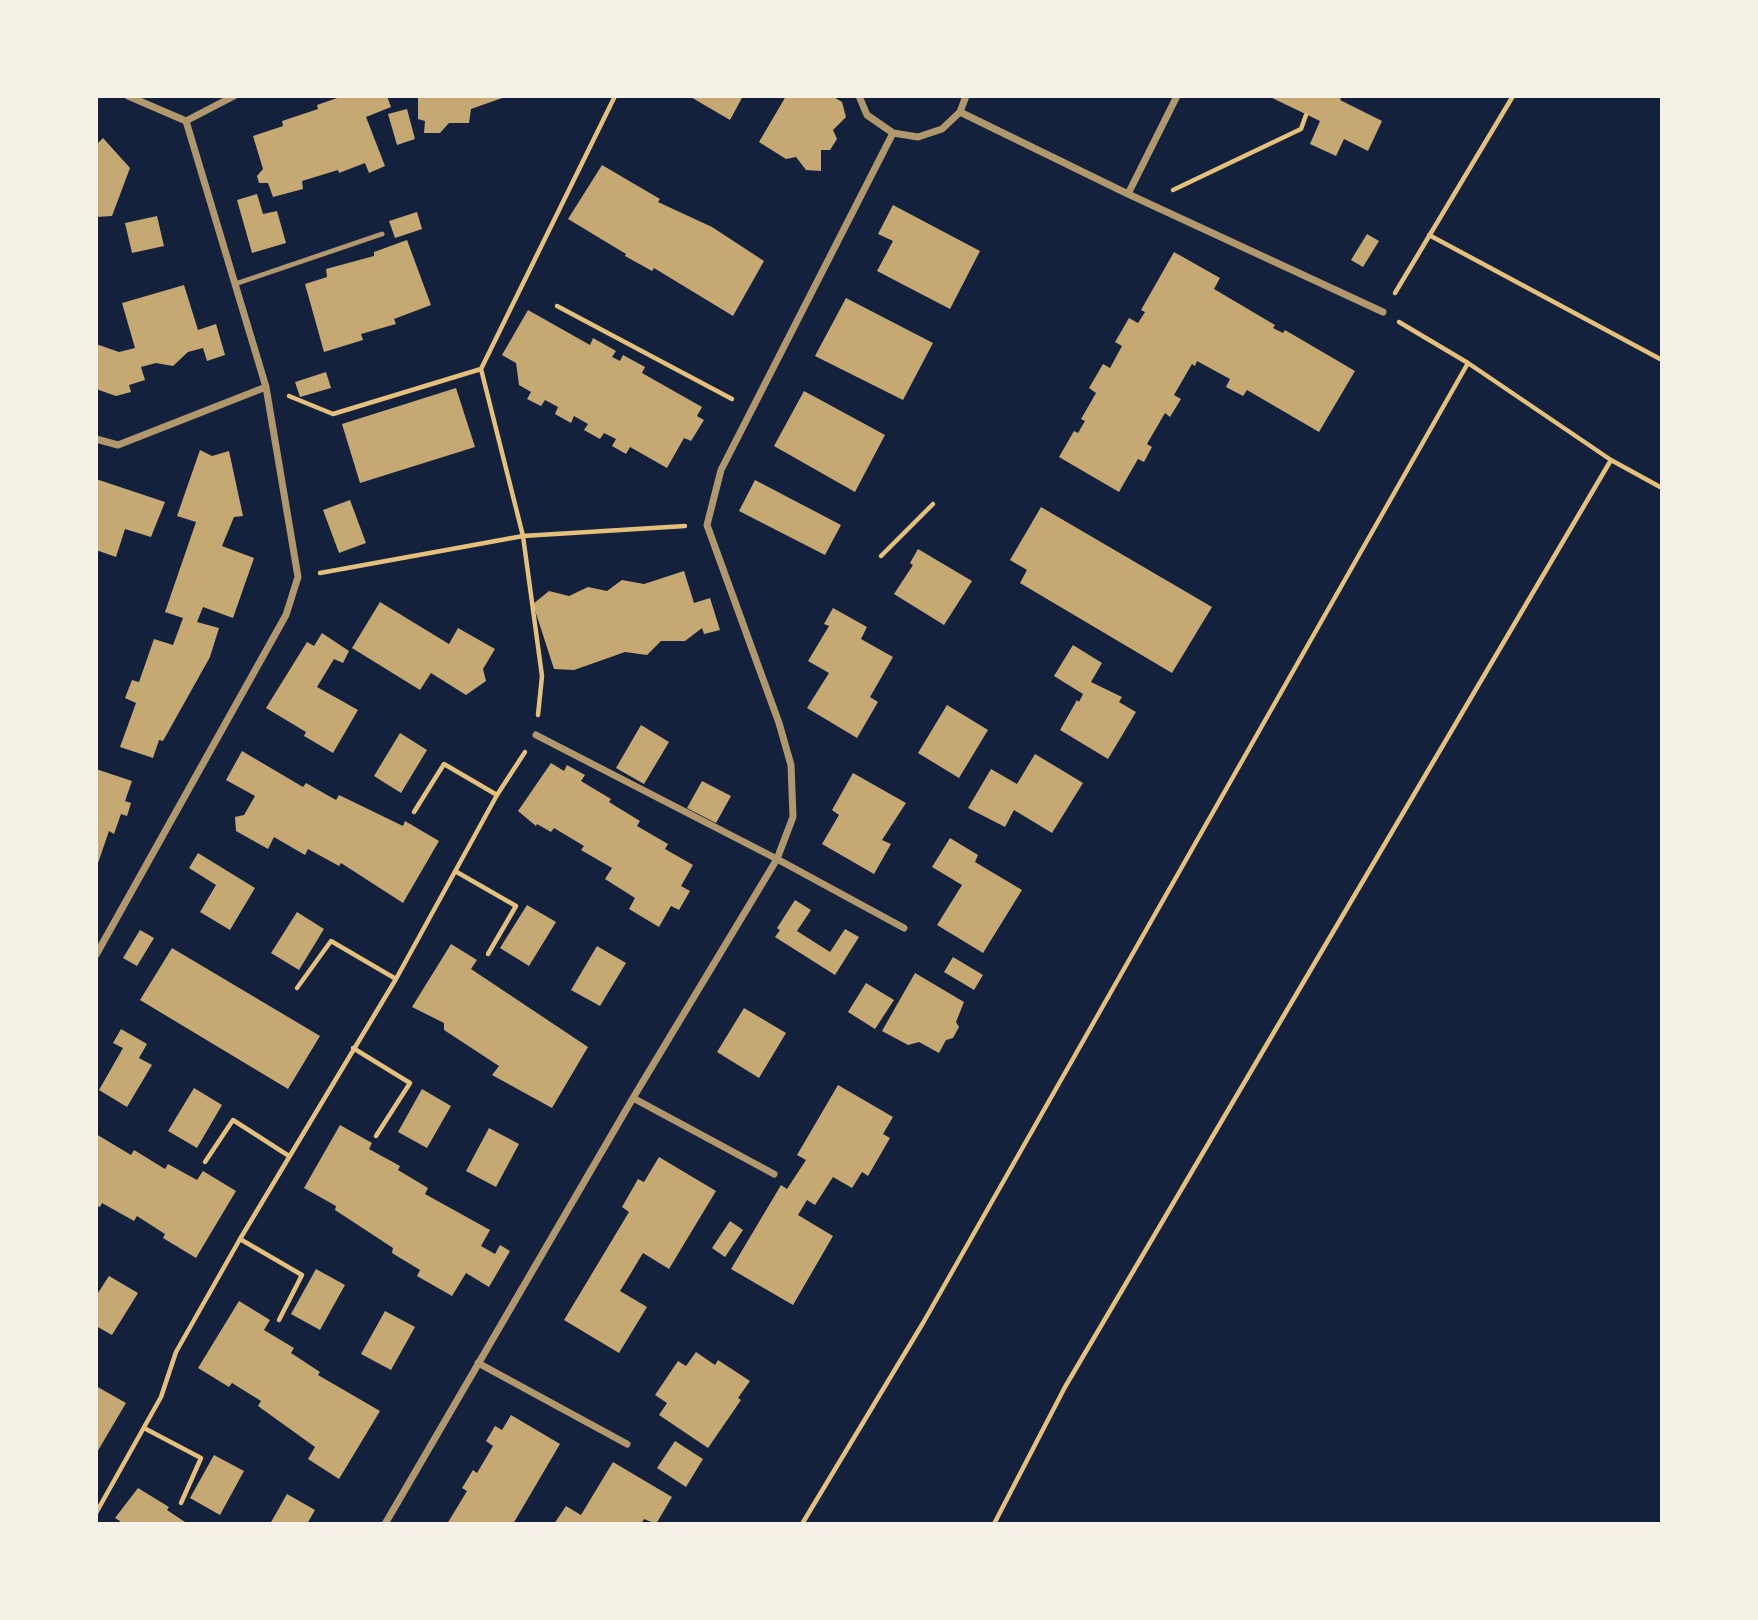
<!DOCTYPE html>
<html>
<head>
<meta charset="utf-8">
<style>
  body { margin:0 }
  #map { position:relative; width:1758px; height:1620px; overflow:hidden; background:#14213d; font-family:Figtree,sans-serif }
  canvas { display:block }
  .frame { position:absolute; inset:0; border:98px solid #f6f1e7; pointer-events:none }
</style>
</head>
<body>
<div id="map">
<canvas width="1758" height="1620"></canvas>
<div class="frame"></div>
</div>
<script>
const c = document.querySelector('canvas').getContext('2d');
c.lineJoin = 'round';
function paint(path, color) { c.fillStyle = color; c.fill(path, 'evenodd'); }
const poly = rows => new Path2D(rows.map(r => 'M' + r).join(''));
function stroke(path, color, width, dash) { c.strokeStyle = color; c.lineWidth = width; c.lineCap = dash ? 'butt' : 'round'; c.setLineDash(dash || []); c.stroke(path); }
const building = poly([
  [343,96,387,96,391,107,366,117,385,166,369,173,365,163,339,173,338,170,302,181,303,189,273,197,268,183,259,183,257,176,263,169,253,136,283,126,282,121,318,109,317,105],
  [418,96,505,96,505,97,471,109,469,123,449,123,440,133,424,133,425,121,418,119],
  [689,96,743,96,730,120],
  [786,96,832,96,842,102,846,117,833,130,837,139,830,150,821,150,821,171,806,170,796,157,786,159,759,142],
  [1268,96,1342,96,1340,100,1382,121,1368,151,1344,139,1336,156,1310,144,1320,121],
  [407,109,415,139,397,145,388,114],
  [103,138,130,168,112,216,96,217,96,145],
  [602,165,660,199,658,202,712,227,764,261,733,316,654,268,652,271,625,256,626,254,568,219],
  [257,194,263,214,277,211,286,243,252,253,237,200],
  [893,205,980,251,950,309,877,271,893,241,878,234],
  [417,212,422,229,395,238,389,221],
  [157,216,164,246,132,253,125,223],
  [1367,234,1379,241,1363,267,1351,260],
  [407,240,431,305,394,319,396,324,361,334,363,340,324,352,305,284,327,277,326,269,374,256,374,252],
  [1174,252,1220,278,1214,289,1275,325,1273,328,1283,333,1285,330,1355,371,1319,432,1247,390,1243,396,1226,387,1230,379,1197,361,1195,366,1192,364,1174,395,1181,399,1170,417,1165,413,1147,444,1152,447,1144,462,1138,459,1119,492,1059,457,1074,431,1078,433,1085,421,1081,419,1096,393,1089,388,1103,364,1110,368,1122,346,1115,342,1129,318,1138,323,1145,312,1141,310],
  [184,285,198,330,216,324,225,355,207,361,203,348,188,352,173,366,156,363,141,367,145,380,129,385,131,392,116,396,96,389,96,344,119,352,135,348,122,303],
  [846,298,933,343,903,400,815,356],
  [528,310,590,345,593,338,616,351,612,357,620,361,623,355,645,367,642,373,702,407,697,416,704,420,691,441,684,438,667,468,630,447,626,454,612,446,616,439,604,433,600,439,584,430,588,424,574,416,571,423,555,414,558,407,545,400,541,406,527,399,531,392,519,385,516,363,502,355],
  [326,372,331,388,300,397,295,382],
  [456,388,475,447,360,483,342,424],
  [804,391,885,435,855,492,774,446],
  [200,450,212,456,229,451,243,516,234,517,222,546,254,558,233,618,203,607,197,622,219,628,210,657,163,741,159,740,153,758,120,747,136,703,125,698,132,680,139,682,154,639,173,645,183,618,165,612,196,522,177,516],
  [96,479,165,502,151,537,125,529,116,557,96,550],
  [755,480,841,525,825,555,739,511],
  [350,500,366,543,339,553,323,510],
  [1041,507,1212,607,1172,673,1020,583,1027,570,1010,560],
  [918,549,972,581,944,625,894,594,913,565,910,563],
  [684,571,694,603,710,598,720,630,704,634,702,628,685,641,661,641,647,655,625,652,574,670,554,669,533,604,549,591,569,596,588,587,607,591,622,580,644,584],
  [380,602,449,644,458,628,495,649,483,669,486,681,466,695,431,673,420,690,352,648],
  [833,608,867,627,861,639,893,657,870,697,878,702,857,738,807,708,829,673,808,661,829,626,824,624],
  [322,633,349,651,343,663,334,659,317,687,358,710,333,753,304,736,306,732,266,708,307,642,314,646],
  [1073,645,1102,663,1091,682,1122,697,1119,702,1136,712,1108,759,1060,730,1077,700,1079,702,1083,694,1054,676],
  [947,705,988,730,959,778,918,753],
  [641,725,669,742,644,784,616,768],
  [400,733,427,750,401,793,374,776],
  [242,751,303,787,306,783,336,800,339,795,403,826,405,821,439,841,403,903,341,863,339,866,308,849,305,855,274,837,268,849,236,831,235,817,244,815,255,796,226,780],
  [1035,754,1083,783,1052,833,1014,810,1005,827,968,808,991,769,1017,784],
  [551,763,564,771,567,765,585,775,581,781,611,799,609,802,640,821,637,826,668,844,665,849,693,865,681,886,690,891,679,910,671,906,659,927,629,909,635,898,605,879,612,868,581,850,584,846,554,828,551,832,537,824,536,826,518,811],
  [96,769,132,781,125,801,131,803,127,816,121,814,114,834,109,831,97,866],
  [853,773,906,803,882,840,891,844,874,874,822,844,839,815,832,810],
  [702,781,731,796,716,823,687,808],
  [950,838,978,855,975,862,1022,890,983,953,937,925,962,885,932,867],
  [198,853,255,888,230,930,200,912,216,885,189,868],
  [795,900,811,910,797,931,830,952,845,929,859,937,835,975,775,937,780,930,777,928],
  [527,905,556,922,529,966,500,948],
  [297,912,324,929,299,970,271,953],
  [140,930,154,938,137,966,123,958],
  [451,944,477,960,471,969,588,1047,552,1108,492,1075,499,1066,444,1030,444,1023,412,1007],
  [597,946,626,963,600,1006,571,990],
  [172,948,320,1036,288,1089,140,1000],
  [953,957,983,975,974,990,944,972],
  [915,973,964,1002,956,1022,959,1027,953,1038,946,1040,939,1053,919,1042,908,1045,882,1031],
  [866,983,894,1000,875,1029,848,1012],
  [744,1008,786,1033,759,1078,717,1052],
  [121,1029,147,1044,139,1058,152,1065,127,1107,99,1090,123,1048,113,1043],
  [838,1085,893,1117,883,1134,890,1138,868,1176,862,1172,852,1188,833,1177,815,1205,807,1200,798,1215,833,1236,793,1305,731,1269,781,1185,787,1189,806,1160,797,1155],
  [194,1088,222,1105,197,1148,168,1131],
  [422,1089,451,1106,427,1148,398,1132],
  [340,1125,372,1143,369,1149,400,1166,398,1170,428,1188,425,1194,490,1230,481,1246,495,1254,500,1245,510,1251,489,1287,466,1273,452,1296,417,1276,420,1270,392,1253,393,1248,335,1210,336,1206,304,1188],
  [489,1128,519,1144,496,1187,466,1171],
  [96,1134,131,1155,134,1150,165,1169,168,1164,197,1180,203,1171,236,1191,196,1258,163,1238,165,1234,137,1216,134,1221,102,1203,100,1207,96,1206],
  [659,1157,716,1191,669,1269,643,1253,628,1278,620,1291,647,1307,619,1353,564,1320,629,1212,622,1207,638,1179,644,1182],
  [730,1221,743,1230,725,1257,712,1248],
  [316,1269,345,1285,320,1330,291,1314],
  [109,1276,138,1293,112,1335,96,1326,96,1296],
  [239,1301,270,1320,264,1330,294,1348,291,1353,320,1372,318,1375,380,1411,339,1479,308,1459,315,1447,258,1406,261,1401,232,1383,229,1387,198,1368],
  [385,1311,415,1327,391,1370,361,1354],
  [696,1352,715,1365,718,1360,750,1381,738,1398,741,1400,708,1448,659,1415,667,1403,655,1395,678,1361,686,1366],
  [96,1386,126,1403,96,1454],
  [511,1415,560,1444,513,1524,447,1524,467,1491,462,1488,473,1470,477,1473,493,1446,486,1441,495,1426,502,1430],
  [675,1441,703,1459,686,1487,657,1468],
  [214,1455,244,1471,220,1515,190,1498],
  [613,1462,672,1497,656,1524,644,1519,641,1524,554,1524,566,1506,581,1515],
  [138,1488,169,1507,167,1510,188,1524,118,1524,120,1521,115,1518],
  [287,1494,315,1510,307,1524,270,1524]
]);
const path = poly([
  [1173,190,1301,129,1306,115],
  [1429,235,1662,360],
  [1395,293,1513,96],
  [557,306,732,399],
  [1399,322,1468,363,1611,460,1662,488],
  [289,396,333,414,481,369],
  [881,556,933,504],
  [320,573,523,536,685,526],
  [538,715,542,676,523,536,481,369,615,96],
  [414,812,444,764,497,795],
  [455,871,516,906,488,954],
  [297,988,331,941,396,979],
  [353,1048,410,1083,376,1136],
  [205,1162,233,1120,289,1156],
  [240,1239,302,1275,279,1320],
  [144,1428,201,1458,181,1503],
  [96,1513,161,1397,176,1352,240,1239,396,979,497,795,525,752],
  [802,1524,923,1323,1468,363],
  [994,1524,1065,1387,1611,460]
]);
const service = poly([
  [235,284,382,234]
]);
const minor = poly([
  [128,96,186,121,234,96],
  [859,96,867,115,893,133,918,137,942,129,960,112,966,96],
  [960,112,1128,194,1177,96],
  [1128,194,1383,312],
  [96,439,118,445,266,387],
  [536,735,777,859,904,928],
  [96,955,286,615,298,577,266,387,186,121],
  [633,1098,774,1174],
  [478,1363,627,1444],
  [385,1524,633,1098,777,859,793,817,791,765,779,723,707,525,721,470,893,133]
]);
paint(building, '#c6a872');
stroke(path, '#e5c07b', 4.5);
stroke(service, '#b1986c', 5);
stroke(minor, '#b1986c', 7);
</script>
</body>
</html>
